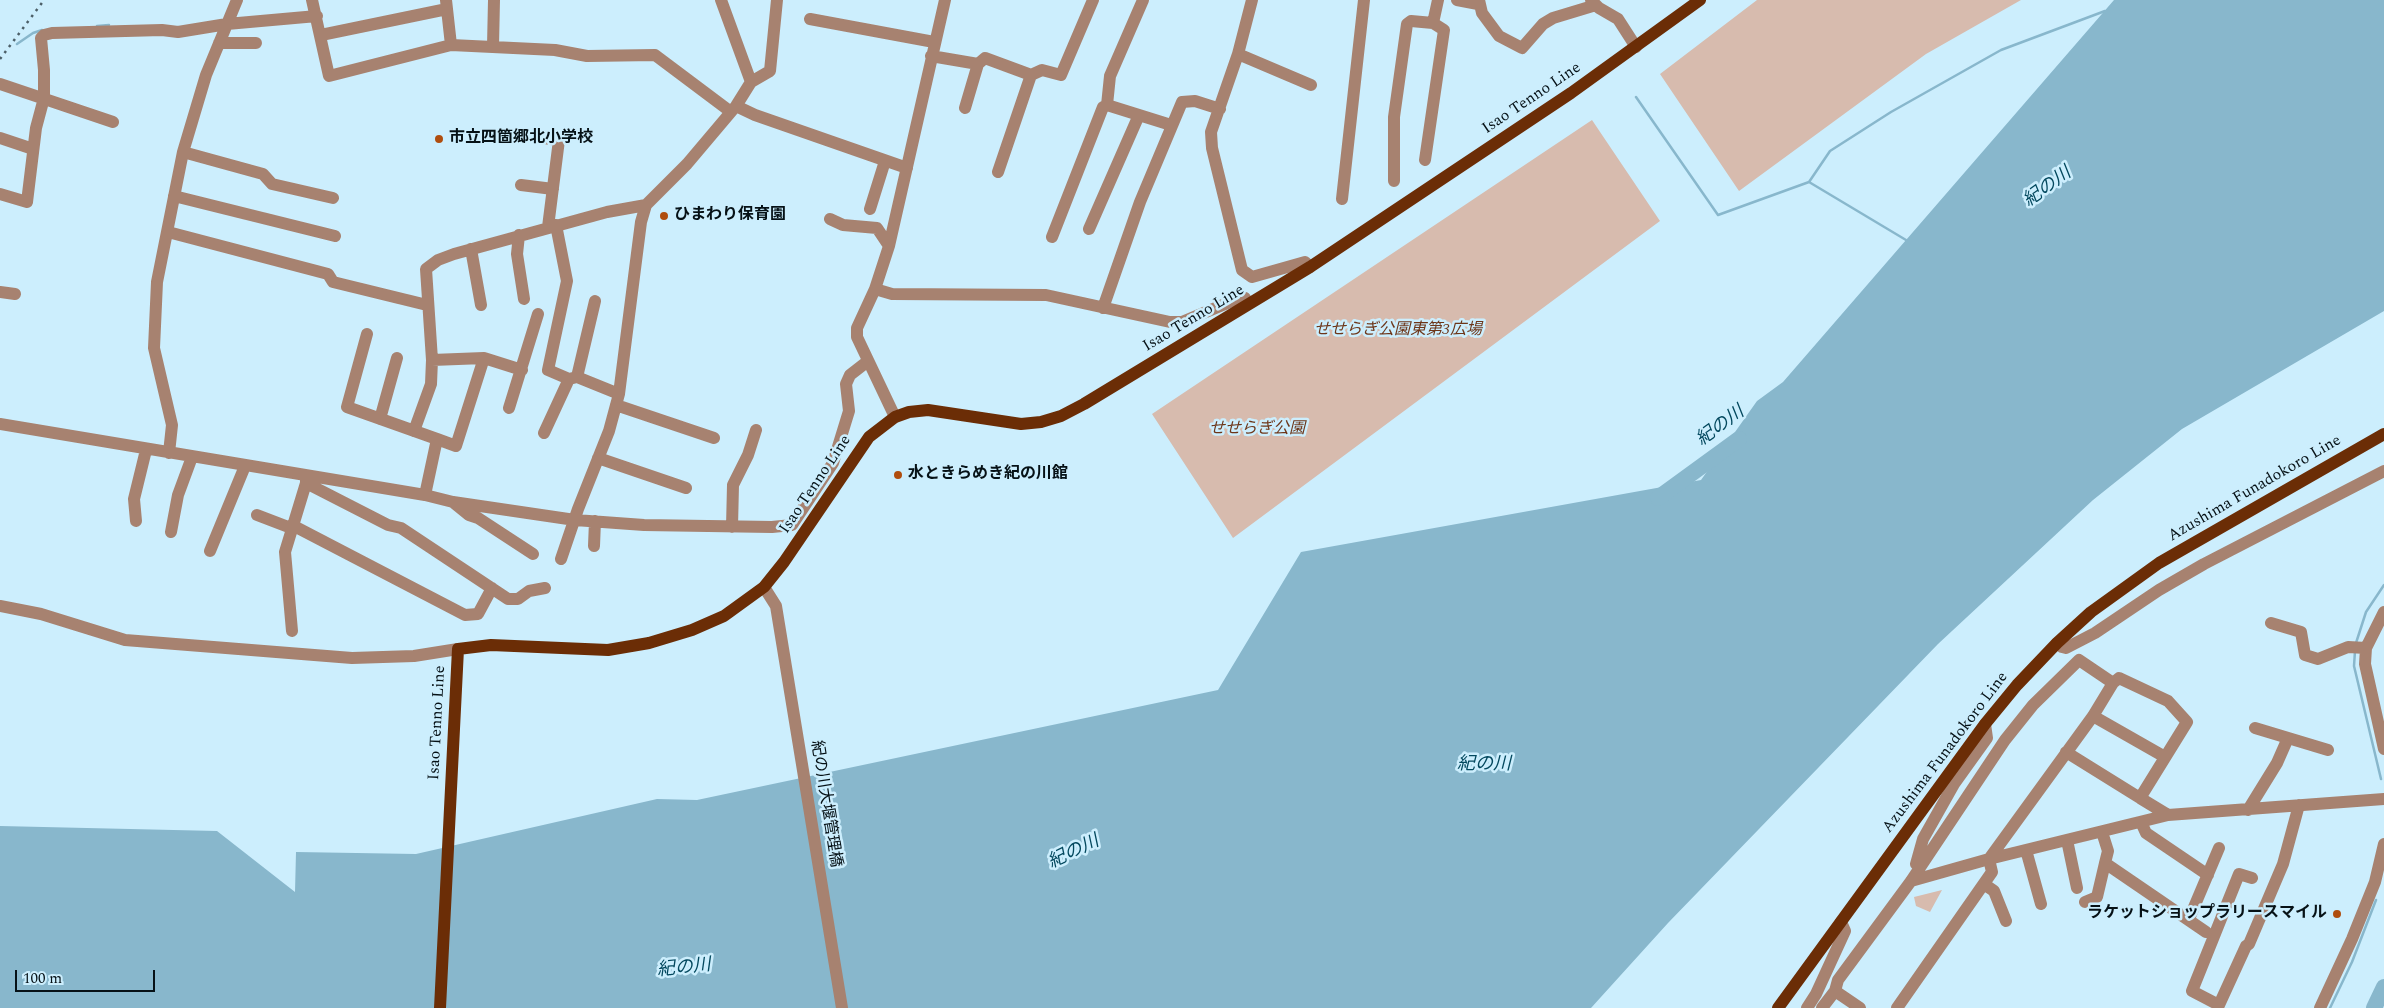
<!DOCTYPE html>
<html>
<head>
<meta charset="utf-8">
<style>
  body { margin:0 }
  #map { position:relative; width:2384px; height:1008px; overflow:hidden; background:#cceefd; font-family:Spectral,serif }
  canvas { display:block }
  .scale { position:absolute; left:15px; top:970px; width:140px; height:22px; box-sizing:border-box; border:2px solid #061116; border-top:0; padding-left:6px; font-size:15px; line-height:18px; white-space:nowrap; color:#061116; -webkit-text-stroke:4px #cceefd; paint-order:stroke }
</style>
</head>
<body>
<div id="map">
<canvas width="2384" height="1008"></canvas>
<div class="scale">100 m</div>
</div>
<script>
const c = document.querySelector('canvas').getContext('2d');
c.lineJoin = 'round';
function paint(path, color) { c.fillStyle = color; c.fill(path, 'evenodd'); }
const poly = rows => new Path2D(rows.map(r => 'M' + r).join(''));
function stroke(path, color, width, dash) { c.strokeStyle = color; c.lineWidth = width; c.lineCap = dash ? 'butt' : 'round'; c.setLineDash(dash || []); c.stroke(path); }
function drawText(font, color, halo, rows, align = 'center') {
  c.font = font + ' Spectral,"Noto Sans JP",serif'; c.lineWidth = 5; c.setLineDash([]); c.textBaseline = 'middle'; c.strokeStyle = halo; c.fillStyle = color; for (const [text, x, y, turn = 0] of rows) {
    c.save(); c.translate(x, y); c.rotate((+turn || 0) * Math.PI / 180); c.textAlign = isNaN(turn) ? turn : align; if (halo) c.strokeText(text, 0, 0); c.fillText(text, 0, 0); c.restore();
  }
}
const green = poly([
  [1757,0,2021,0,1926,54,1739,191,1660,74],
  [1592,120,1660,221,1233,538,1152,414],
  [1942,890,1930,912,1916,906,1914,897]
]);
const water = poly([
  [2114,0,2384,0,2384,311,2182,429,2093,500,1938,644,1668,923,1591,1008,0,1008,0,826,217,831,295,892,296,852,416,854,657,799,697,800,1218,690,1301,552,1701,480,1757,401,1783,382]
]);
const stream = poly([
  [97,26,109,25],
  [17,44,33,33,42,30],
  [1636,97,1718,215,1809,182,1830,151,1891,112,2001,50,2105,11],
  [1809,182,1906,240],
  [2356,643,2366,612,2384,585],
  [2355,651,2354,666,2381,779],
  [2330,1008,2352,962,2376,900]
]);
const river = poly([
  [1658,498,1739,439],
  [2374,1008,2384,987]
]);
const minor = poly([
  [312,0,329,76,451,45,555,50,587,56,655,55,731,112],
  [446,0,451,45],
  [1252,0,1238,54,1211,132,1212,148,1242,270,1252,277,1305,262,1310,267],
  [1457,0,1478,4],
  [1479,0,1482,13,1499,36,1522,48,1543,24,1553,18,1596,5],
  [1591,0,1599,8,1618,19,1636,47],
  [810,19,934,42],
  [321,35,447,9],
  [219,43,256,43],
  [493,46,494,0],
  [1238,54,1311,85],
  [931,56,978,64,985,58,1031,75,1042,70,1061,75,1093,0],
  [751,82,770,71,777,0],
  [0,84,113,122],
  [1107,105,1110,76,1143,0],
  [736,106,755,115,907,168],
  [965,108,978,64],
  [528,136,559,140,548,227],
  [0,138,33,149],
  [183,152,263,174,272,184,333,198],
  [1425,160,1444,30,1433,23,1438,0],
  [998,172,1031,75],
  [1394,181,1394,117,1407,24,1411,21,1433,23],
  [521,185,553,189],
  [0,194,27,202,36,128,44,98,44,70,41,38,44,35,52,33,162,30,178,32,227,24,317,16],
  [174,196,335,236],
  [1342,199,1364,0],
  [870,209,885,161],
  [830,219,843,225,877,228,889,246],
  [556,225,567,281,548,370,569,379,577,377,619,394],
  [1089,229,1139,115],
  [168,232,328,274,333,282,427,305],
  [519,235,517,254,524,299],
  [1052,237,1103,107,1107,105,1171,125],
  [471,249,481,305],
  [875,289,892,294,1046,295,1170,322,1182,322,1237,299,1245,298],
  [0,292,15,294],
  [1103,308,1140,202,1182,102,1195,101,1220,109],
  [367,334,347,407,437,439],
  [484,358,522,370],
  [577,377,595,301],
  [616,405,714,438],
  [509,408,538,314],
  [895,417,857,337,857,328,875,289,889,246,945,0],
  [380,419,397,358],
  [0,424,425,495,453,502,575,520,644,525,772,527,792,525,833,463,849,411,846,384,850,375,868,361],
  [414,431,431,384,432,360],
  [544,433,569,379],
  [169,453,172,425,154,348,157,282,183,152,206,75,237,0],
  [598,458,686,488],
  [306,483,388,525,401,528,508,599,518,599,529,591,545,588],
  [425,495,437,439,456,446,484,358,432,360,426,269,438,260,454,254,607,212,646,205],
  [453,502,469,515,478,518,533,554],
  [257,515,291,528],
  [136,521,134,499,146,450],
  [292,525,465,615,478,614,492,588],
  [732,527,733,485,748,455,756,430],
  [171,532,178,495,192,457],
  [594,546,595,521],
  [210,551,245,466],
  [561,559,578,509,609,431,619,394,641,222,646,205,687,164,736,106,751,82,721,0],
  [764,587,776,606,842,1008],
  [0,606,41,614,125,640,352,658,414,656,458,649],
  [2384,612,2366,648,2365,664,2384,749],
  [2271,623,2301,632,2305,655,2318,659,2348,647,2366,648],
  [292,631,285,552,306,483,306,475],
  [2057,643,2062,647,2066,648,2095,633,2159,590,2204,564,2384,471],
  [2093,716,2165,757],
  [2255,728,2328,750],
  [2066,752,2140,798],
  [2248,810,2277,763,2288,738],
  [2141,822,2146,833,2208,875],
  [2067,840,2077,888],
  [2026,850,2041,904],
  [2105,863,2206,932],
  [1916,864,1923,839,1954,784,1987,738,1985,724],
  [2252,878,2239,874,2192,991,2219,1005,2246,946,2249,944,2283,864,2299,805],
  [1911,881,1989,859,2168,815,2384,799],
  [1984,884,1994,891,2006,921],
  [2085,902,2097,897,2105,863,2108,851,2102,832],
  [2189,919,2219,848],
  [1835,991,1860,1008],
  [1807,1008,1816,994,1845,931,1841,922],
  [1822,1008,1835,991,1838,980,1911,881,2005,740,2033,705,2079,660,2113,683,2119,678,2168,701,2187,722,2140,798,2168,815],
  [1897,1008,1992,872,1989,859,2093,716,2113,683],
  [2320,1008,2352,939,2375,882,2384,844]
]);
const major = poly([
  [440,1008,458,649,491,645,608,650,649,643,692,630,724,616,764,587,784,562,869,437,895,417,909,412,928,410,1021,424,1041,422,1061,416,1084,404,1310,267,1571,93,1700,0],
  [1778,1008,1985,724,2017,685,2057,643,2091,612,2159,563,2384,434]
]);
const rail = poly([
  [0,59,44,0]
]);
const markers = [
  [439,139,5,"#af4d0e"],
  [664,216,5,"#af4d0e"],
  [898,475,5,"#af4d0e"],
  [2337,914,5,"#af4d0e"]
];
const streetNames = [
  ["Isao Tenno Line",1532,99,-34],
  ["Isao Tenno Line",1194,319,-31],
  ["Isao Tenno Line",816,485,-56],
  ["Azushima Funadokoro Line",2255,489,-30],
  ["Isao Tenno Line",438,723,-87],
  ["Azushima Funadokoro Line",1946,753,-53],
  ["紀の川大堰管理橋",825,804,81]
];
const poiNames = [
  ["市立四箇郷北小学校",449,139],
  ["ひまわり保育園",674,216],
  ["水ときらめき紀の川館",908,475],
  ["ラケットショップラリースマイル",2327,914,"right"]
];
const parkNames = [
  ["せせらぎ公園東第3広場",1398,331],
  ["せせらぎ公園",1257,430]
];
const waterNames = [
  ["紀の川",2048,188,-36],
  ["紀の川",1721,427,-36],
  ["紀の川",1484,765],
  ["紀の川",1074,853,-26],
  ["紀の川",684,969,-6]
];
paint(green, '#d7bbae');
paint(water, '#88b7cc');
stroke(stream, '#88b7cc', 2.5);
stroke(river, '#88b7cc', 16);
stroke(minor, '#a78270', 12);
stroke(major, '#6b2d06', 12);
stroke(rail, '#4c5f68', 2.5, [2.5, 5]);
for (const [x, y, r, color] of markers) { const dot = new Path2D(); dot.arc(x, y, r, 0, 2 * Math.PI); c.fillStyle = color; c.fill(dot); stroke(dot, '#cceefd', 2); }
drawText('16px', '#061116', '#cceefd', streetNames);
drawText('bold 16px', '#061116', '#cceefd', poiNames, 'left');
drawText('italic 16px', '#6d3619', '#cceefd', parkNames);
drawText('italic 18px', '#03485e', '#cceefd', waterNames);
</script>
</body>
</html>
